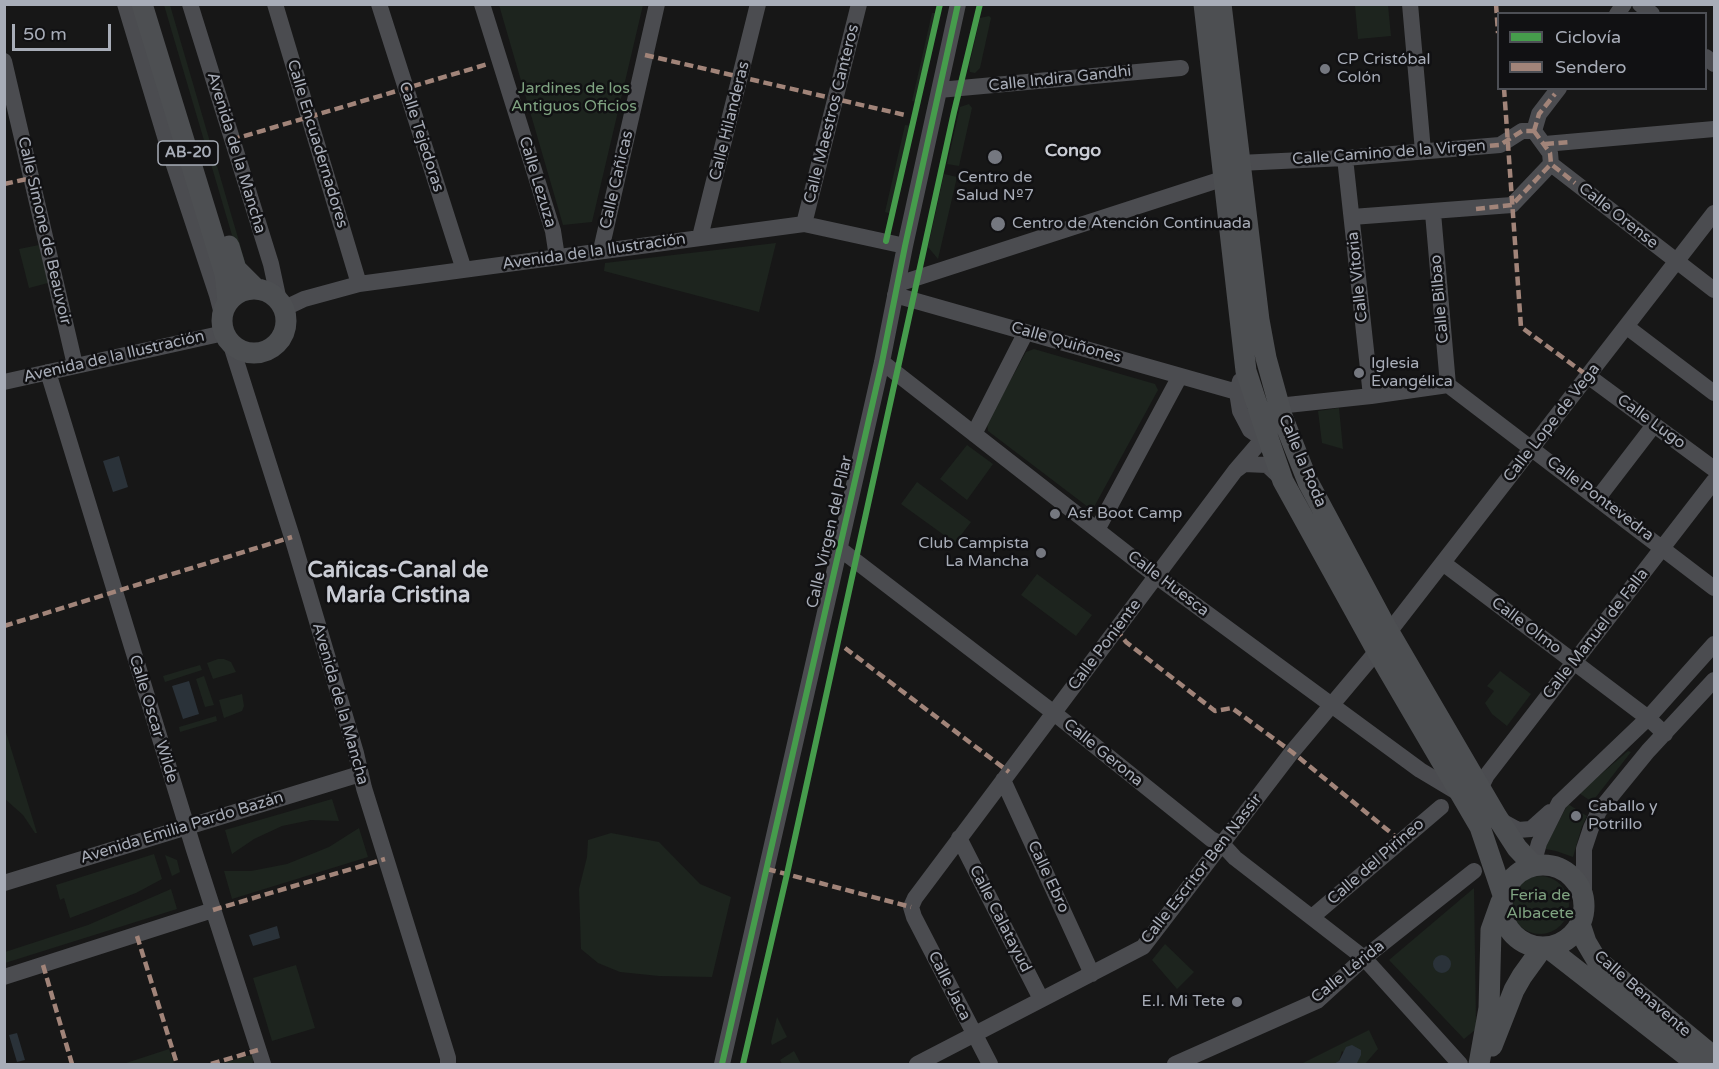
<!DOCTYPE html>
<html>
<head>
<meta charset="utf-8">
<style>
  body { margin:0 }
  #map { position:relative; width:1719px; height:1069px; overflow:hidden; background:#171717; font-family:"Varela Round",sans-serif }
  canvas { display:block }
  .frame { position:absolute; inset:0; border:6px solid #a8adb8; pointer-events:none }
  .legend { position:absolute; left:1497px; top:12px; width:210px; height:78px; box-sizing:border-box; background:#111113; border:2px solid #4d4f55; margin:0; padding:8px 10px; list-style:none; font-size:18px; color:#a8adb8 }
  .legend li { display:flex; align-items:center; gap:12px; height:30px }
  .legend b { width:30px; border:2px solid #4d4f55 }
  .scale { position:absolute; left:12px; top:24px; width:99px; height:27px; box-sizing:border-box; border:3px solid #a8adb8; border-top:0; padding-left:8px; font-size:18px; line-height:21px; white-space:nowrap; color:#a8adb8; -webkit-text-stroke:4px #111113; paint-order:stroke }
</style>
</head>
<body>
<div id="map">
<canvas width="1719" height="1069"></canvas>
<div class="frame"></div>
<ul class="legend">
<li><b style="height:8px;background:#469c4c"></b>Ciclovía</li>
<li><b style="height:8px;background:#a18479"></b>Sendero</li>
</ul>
<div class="scale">50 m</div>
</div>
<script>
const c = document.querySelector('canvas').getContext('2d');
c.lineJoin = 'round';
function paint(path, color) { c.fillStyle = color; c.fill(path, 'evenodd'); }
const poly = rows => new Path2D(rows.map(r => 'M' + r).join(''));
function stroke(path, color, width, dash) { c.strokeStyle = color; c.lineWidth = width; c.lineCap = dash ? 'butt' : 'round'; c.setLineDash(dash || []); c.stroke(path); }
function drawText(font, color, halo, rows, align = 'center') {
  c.font = font + ' "Varela Round",sans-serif'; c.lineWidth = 5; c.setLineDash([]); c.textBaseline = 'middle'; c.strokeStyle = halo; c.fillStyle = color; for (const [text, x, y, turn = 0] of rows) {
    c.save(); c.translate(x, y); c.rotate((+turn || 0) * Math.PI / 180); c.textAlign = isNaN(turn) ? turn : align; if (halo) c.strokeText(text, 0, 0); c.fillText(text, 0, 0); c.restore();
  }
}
const green = poly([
  [164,5,170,5,248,272,239,259],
  [499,5,643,5,592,222,563,225],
  [1355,5,1388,5,1391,36,1358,39],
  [932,13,937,13,918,102,912,101],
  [989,16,991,18,980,68,975,73,970,72,969,66,980,18],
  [969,104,972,108,959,166,947,164,960,107],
  [905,125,913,126,892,214,885,212],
  [944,174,957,177,938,259,928,247],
  [776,243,759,312,604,271,605,263],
  [39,245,48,283,29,288,19,249],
  [1034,349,1155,384,1158,390,1094,507,1088,507,988,431,987,423,1026,352],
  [1339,408,1343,449,1322,443,1318,411],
  [967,445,993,464,967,500,940,479],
  [917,482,971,522,955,543,901,504],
  [1037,574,1092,615,1076,636,1021,595],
  [218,659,224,659,231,662,236,672,213,679,207,663],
  [200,665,202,670,165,682,163,676],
  [1500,671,1531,694,1507,726,1492,714,1485,703,1494,691,1487,686],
  [204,676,214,705,205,707,196,679],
  [242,694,244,706,242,711,224,718,219,700],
  [216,716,217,721,180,732,179,727],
  [4,726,9,742,37,833,35,833,23,815,5,799],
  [1628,751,1631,752,1592,802,1579,793],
  [332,799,339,821,311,820,282,826,254,839,232,854,225,830],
  [1568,804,1587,816,1582,826,1573,857,1556,851,1546,849,1546,845],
  [359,828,368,857,232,899,224,871,251,871,287,864,329,847],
  [611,833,659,842,700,884,731,897,712,977,659,976,620,972,598,963,581,949,579,889,587,857,588,840],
  [154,854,162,879,136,893,70,918,64,898,60,900,56,885],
  [165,855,177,860,180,872,172,876],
  '1511 905a29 29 0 1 1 58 0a29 29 0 1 1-58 0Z',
  [1474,888,1476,1024,1475,1030,1464,1039,1389,960],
  [171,889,177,909,5,963,5,952,88,925],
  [1165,944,1194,972,1177,989,1152,960],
  [296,965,315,1028,272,1041,253,978],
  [777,1017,787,1037,772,1045,771,1042],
  [1369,1030,1378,1049,1365,1064,1353,1064,1357,1063,1342,1051,1339,1061,1333,1064,1301,1064],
  [169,1049,174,1064,122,1064,123,1064],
  [794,1051,801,1064,782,1064,780,1060],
  [256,1055,252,1064,220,1064,247,1056]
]);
const water = poly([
  [119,456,128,487,113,492,103,461],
  [189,681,199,714,183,719,172,686],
  [277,926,280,938,253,946,249,935],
  '1433 964a9 9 0 1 1 18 0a9 9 0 1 1-18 0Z',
  [17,1033,25,1060,17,1062,9,1035],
  [1352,1045,1361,1050,1361,1055,1357,1063,1333,1064,1339,1061,1346,1047]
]);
const minor = poly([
  [125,4,169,150,217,295,222,314],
  [190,4,271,264,279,301],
  [275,4,359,284],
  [379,4,464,270],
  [482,4,553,231,557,257],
  [1410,4,1423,151],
  [1640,4,1652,14],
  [1617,14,1624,4],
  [1706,57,1714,64],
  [4,61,75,365],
  [939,90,1181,68],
  [1534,131,1550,153,1551,164,1714,290],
  [1534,131,1539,114,1559,88],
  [1545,144,1714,129],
  [1345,158,1371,396],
  [1239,163,1345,158,1500,145,1522,131,1534,131],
  [1433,213,1448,385],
  [1352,217,1512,205,1551,164],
  [804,224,859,4],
  [700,237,758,4],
  [601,250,657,4],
  [898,284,1222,179],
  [895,295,1237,392],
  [285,308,304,299,359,284,804,224,905,246],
  [1627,327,1714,393],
  [231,345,292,537,356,753,364,788,448,1058,448,1064],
  [882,362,1156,576,1420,770,1460,794],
  [48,372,194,850,263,1064],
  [1588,376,1714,469],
  [1240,381,1237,392,1240,411,1250,430,1256,434,1267,435],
  [4,382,224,333],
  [1278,406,1371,396,1448,385,1714,588],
  [974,434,1026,332],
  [1236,470,1244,464,1267,465,1283,480],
  [1598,498,1654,425],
  [1097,530,1180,376],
  [840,549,1054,713,1211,839,1223,845,1235,858,1364,958,1460,1064],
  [1443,563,1648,718,1665,734],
  [1389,632,1714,213],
  [1003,780,1092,974],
  [1480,789,1487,775,1714,481],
  [1498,819,1518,830,1531,829,1550,812],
  [959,838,1041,999],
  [1533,865,1539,843,1559,803,1648,718,1714,644],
  [4,883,360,774],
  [1584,904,1584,849,1591,828,1599,811,1648,751,1714,680],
  [1312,917,1441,807],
  [4,977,213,910],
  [722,1064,882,362,905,246,958,4],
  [917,1064,1143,947,1292,752,1377,651],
  [990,1064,914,917,911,907,915,898,1235,471,1272,428],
  [1175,1064,1317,1001,1364,958,1474,871]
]);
const major = poly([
  [142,4,225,274,228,302],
  [1204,4,1246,371,1267,435,1283,481,1377,651,1480,827,1503,895],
  [1221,4,1259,320,1266,358,1282,416,1308,482,1382,620,1497,817,1517,848,1533,865],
  [229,246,236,269,255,288],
  '222 321a32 32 0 1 1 64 0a32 32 0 1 1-64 0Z',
  '1502 906a41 41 0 1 1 82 0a41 41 0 1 1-82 0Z',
  [1580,924,1586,942,1596,959,1714,1057],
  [1547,947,1697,1064],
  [1492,1046,1514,990,1522,976,1543,947],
  [1479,1064,1489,1008,1491,930,1501,902]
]);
const quiet = poly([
  [1496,4,1498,33],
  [645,55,905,115],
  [1504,88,1521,327,1588,376],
  [1534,131,1550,153,1551,164,1575,183],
  [1534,131,1539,114,1555,94],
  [231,140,488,64],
  [1545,144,1570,142],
  [1463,148,1500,145,1522,131,1534,131],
  [4,184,32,178],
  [1476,209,1512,205,1551,164],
  [4,626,292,537],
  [1116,629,1126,642,1215,711,1232,708,1292,752,1401,841],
  [845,648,1009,772],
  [767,869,911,907],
  [213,910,385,859],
  [137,936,177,1064],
  [43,965,72,1064],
  [211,1064,258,1050]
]);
const cycleway = poly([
  [886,241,940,4],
  [722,1064,882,362,905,246,958,4],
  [743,1064,787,874,954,112,980,4]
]);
const markers = [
  [1325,69,6,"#757880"],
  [995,157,8,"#757880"],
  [998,224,8,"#757880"],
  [1359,373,6,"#757880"],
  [1055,514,6,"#757880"],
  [1041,553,6,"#757880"],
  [1576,816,6,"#757880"],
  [1237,1002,6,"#757880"]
];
const shields = [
  [188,153,60]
];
const shieldNames = [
  ["AB-20",188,153]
];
const poiNames = [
  ["CP Cristóbal",1337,60],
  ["Colón",1337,78],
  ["Centro de",995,178,"center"],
  ["Salud Nº7",995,196,"center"],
  ["Centro de Atención Continuada",1012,224],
  ["Iglesia",1371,364],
  ["Evangélica",1371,382],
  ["Asf Boot Camp",1067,514],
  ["Club Campista",1029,544,"right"],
  ["La Mancha",1029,562,"right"],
  ["Caballo y",1588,807],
  ["Potrillo",1588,825],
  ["E.I. Mi Tete",1225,1002,"right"]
];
const streetNames = [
  ["Calle Indira Gandhi",1060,79,-6],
  ["Calle Maestros Canteros",832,114,-76],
  ["Calle Hilanderas",730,121,-76],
  ["Calle Tejedoras",421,137,72],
  ["Calle Encuadernadores",317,144,73],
  ["Avenida de la Mancha",236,153,73],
  ["Calle Camino de la Virgen",1389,153,-4],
  ["Calle Cañicas",617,180,-77],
  ["Calle Lezuza",537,182,73],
  ["Calle Orense",1618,216,38],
  ["Calle Simone de Beauvoir",44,231,77],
  ["Avenida de la Ilustración",594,252,-8],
  ["Calle Vitoria",1358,277,-96],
  ["Calle Bilbao",1440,299,-95],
  ["Calle Quiñones",1066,343,16],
  ["Avenida de la Ilustración",114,357,-13],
  ["Calle Lugo",1651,422,36],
  ["Calle Lope de Vega",1552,423,-52],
  ["Calle la Roda",1302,461,67],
  ["Calle Pontevedra",1600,499,37],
  ["Calle Virgen del Pilar",830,532,-77],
  ["Calle Huesca",1168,584,37],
  ["Calle Olmo",1526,626,37],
  ["Calle Manuel de Falla",1596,634,-52],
  ["Calle Poniente",1105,645,-53],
  ["Avenida de la Mancha",340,704,74],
  ["Calle Oscar Wilde",153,719,73],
  ["Calle Gerona",1103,753,39],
  ["Avenida Emilia Pardo Bazán",182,828,-17],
  ["Calle del Pirineo",1376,862,-41],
  ["Calle Escritor Ben Nassir",1202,869,-52],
  ["Calle Ebro",1048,877,65],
  ["Calle Calatayud",1000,919,63],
  ["Calle Lérida",1348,972,-39],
  ["Calle Jaca",949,986,63],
  ["Calle Benavente",1642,994,41]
];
const parkNames = [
  ["Jardines de los",574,89],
  ["Antiguos Oficios",574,107],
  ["Feria de",1540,896],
  ["Albacete",1540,914]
];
const neighbourhoodNames = [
  ["Congo",1073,151]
];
const districtNames = [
  ["Cañicas-Canal de",398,571],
  ["María Cristina",398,596]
];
paint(green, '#1d241e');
paint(water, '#2a3239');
stroke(minor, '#4b4c50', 16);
stroke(major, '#4d4f52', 21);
stroke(quiet, '#a18479', 4.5, [9, 4.5]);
stroke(cycleway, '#469c4c', 6);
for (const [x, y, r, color] of markers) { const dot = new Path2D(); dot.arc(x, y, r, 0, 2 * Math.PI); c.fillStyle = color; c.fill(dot); stroke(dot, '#111113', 2); }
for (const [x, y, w] of shields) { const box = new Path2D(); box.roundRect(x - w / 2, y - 12, w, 24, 4.5); c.fillStyle = '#111113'; c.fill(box); stroke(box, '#a8adb8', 1.5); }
drawText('bold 15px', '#a8adb8', null, shieldNames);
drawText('16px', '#a8adb8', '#111113', poiNames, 'left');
drawText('16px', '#a8adb8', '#111113', streetNames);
drawText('16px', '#7fa381', '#111113', parkNames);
drawText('bold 18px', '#c9ccd4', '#111113', neighbourhoodNames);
drawText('bold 22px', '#c9ccd4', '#111113', districtNames);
</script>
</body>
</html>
